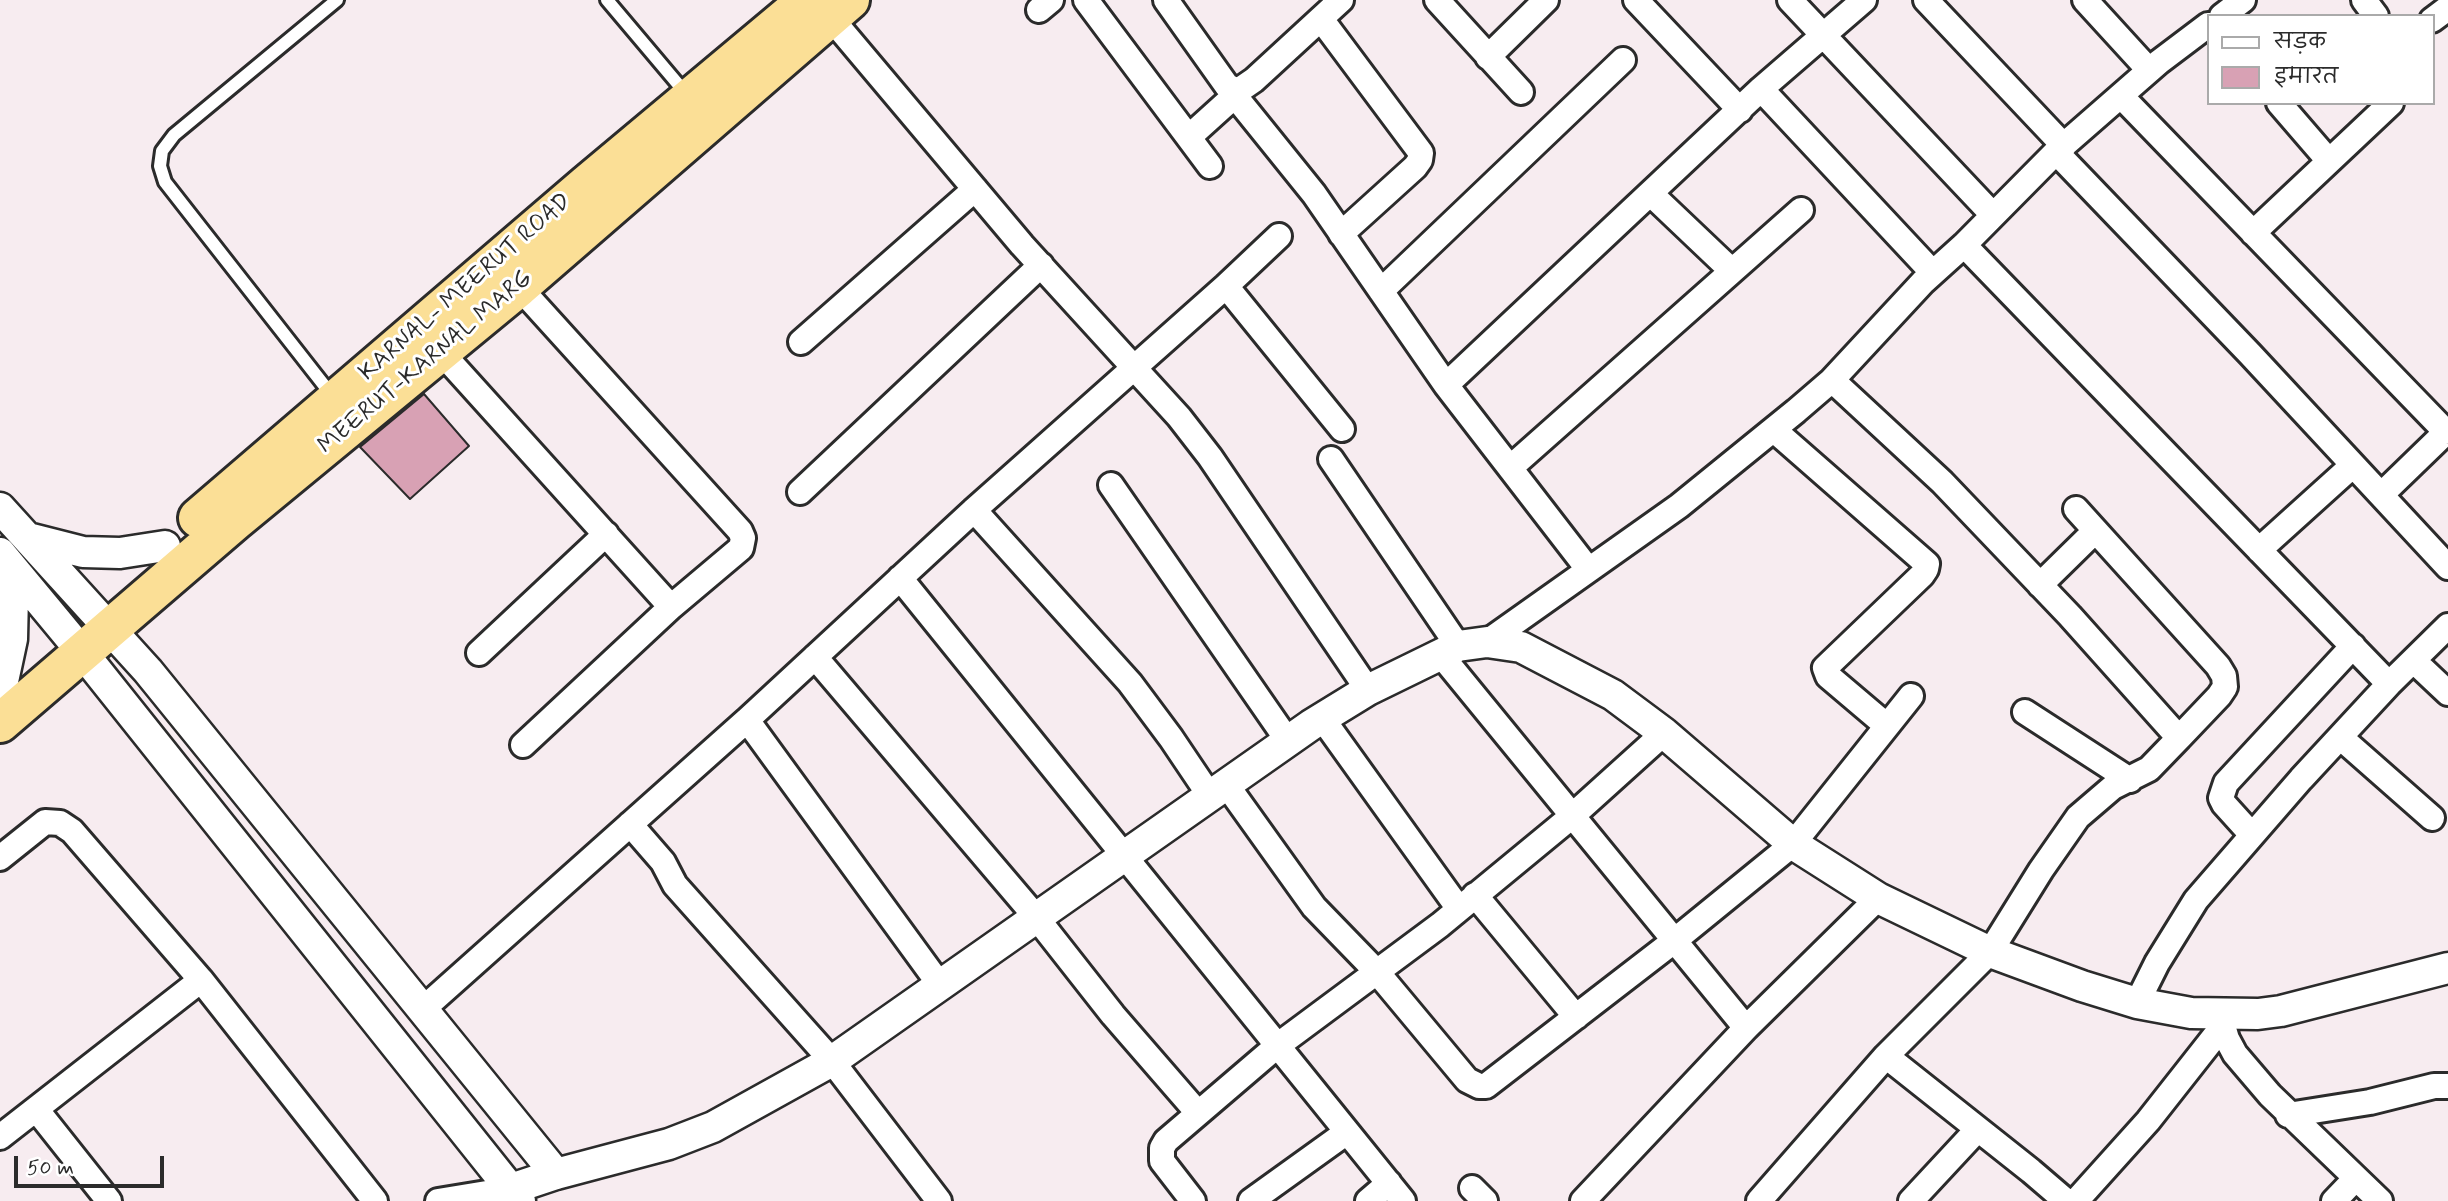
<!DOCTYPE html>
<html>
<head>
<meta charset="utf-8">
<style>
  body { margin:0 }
  #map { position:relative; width:2448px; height:1201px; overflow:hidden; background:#f7ecf0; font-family:Mynerve,"Playpen Sans Deva",sans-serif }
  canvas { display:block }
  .legend { position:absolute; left:2207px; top:14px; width:228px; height:91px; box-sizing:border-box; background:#fff; border:2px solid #aaa; margin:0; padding:9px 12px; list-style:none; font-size:21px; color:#2b2b2b }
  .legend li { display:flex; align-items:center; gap:14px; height:35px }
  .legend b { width:35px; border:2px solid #aaa }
  .scale { position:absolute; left:14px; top:1156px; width:150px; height:32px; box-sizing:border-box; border:4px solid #2b2b2b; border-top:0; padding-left:9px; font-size:21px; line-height:24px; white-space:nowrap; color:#2b2b2b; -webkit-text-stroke:5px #fff; paint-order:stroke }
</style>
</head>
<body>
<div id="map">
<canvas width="2448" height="1201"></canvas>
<ul class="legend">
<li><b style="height:9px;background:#fff"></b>सड़क</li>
<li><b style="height:19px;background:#d8a1b4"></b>इमारत</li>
</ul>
<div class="scale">50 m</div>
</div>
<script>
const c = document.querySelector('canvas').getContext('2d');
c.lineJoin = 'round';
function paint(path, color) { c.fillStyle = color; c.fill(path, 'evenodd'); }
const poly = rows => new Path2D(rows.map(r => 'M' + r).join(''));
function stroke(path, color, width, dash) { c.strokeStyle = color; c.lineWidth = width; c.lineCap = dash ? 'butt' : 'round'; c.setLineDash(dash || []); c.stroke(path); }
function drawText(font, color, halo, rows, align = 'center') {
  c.font = font + ' Mynerve,sans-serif'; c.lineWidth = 6; c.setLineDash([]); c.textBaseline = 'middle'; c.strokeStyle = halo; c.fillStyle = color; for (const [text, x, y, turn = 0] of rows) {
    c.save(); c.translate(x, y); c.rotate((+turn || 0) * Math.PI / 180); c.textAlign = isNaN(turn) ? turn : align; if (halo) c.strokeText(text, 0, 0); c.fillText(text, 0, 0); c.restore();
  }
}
const building = poly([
  [424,394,469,446,410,499,360,447,424,394]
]);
const service = poly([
  [607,0,688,96],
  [334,398,165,182,160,166,162,151,174,135,337,0]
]);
const minor = poly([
  [1086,0,1210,166],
  [1166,0,1227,86,1238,91,1254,80,1341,0],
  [1437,0,1521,92],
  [1636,0,1740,110],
  [1790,0,1993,215],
  [1926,0,2064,146],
  [2085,0,2149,70],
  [2364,0,2376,16],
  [1039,10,1051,0],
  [2222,16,2243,0],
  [830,17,1022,245,1179,417,1210,457,1368,690],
  [1321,19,1421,153,1420,160,1415,167,1341,234],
  [2432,20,2448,8],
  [1488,57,1546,0],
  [1761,89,1933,273],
  [1235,96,1314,194,1446,385,1588,569],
  [2121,96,2446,432],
  [2279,103,2329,161],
  [1189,137,1241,90],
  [2056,152,2250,354,2448,567],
  [1651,194,1732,271],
  [2253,233,2391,103],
  [1964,245,2389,684],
  [1226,286,1342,429],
  [519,287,740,531,743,538,741,548,671,607,523,745],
  [1381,291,1623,60],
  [801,342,975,189],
  [440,351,671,607],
  [1446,385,1761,89,1864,0],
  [1774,430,1927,564,1926,569,1922,575,1825,668,1828,676,1887,726],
  [1331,459,1458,646],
  [1510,468,1801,210],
  [1111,485,1288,741],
  [800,492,1041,265],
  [2381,495,2448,430],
  [2076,509,2218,666,2224,676,2225,687,2219,696,2179,738],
  [974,510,1130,683,1171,738,1210,796],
  [2259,550,2352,466],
  [900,578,1403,1201],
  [2040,585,2095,531],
  [1487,642,1679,506,1796,411,1832,380,1923,282,1964,245,2056,152,2159,62,2208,25],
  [479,653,606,534],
  [1441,655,1746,1028],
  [815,657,1036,917,1113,1015,1198,1113],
  [2414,661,2448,693],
  [2025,712,2130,780],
  [1322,718,1459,909],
  [747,720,974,510,1226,286,1279,236],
  [2340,737,2432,818],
  [1226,784,1314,907,1377,972,1467,1080,1479,1086,1486,1086,1674,941,1793,844,1911,696],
  [630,824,663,862,675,885,832,1061,939,1201],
  [2252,835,2224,804,2221,798,2226,783,2353,646],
  [0,858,45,822,60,823,72,831,201,980,375,1201],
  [1475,895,1576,1017],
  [2137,1003,2157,963,2196,900,2301,779,2389,684,2448,626],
  [423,1009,747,720,940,985],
  [2220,1015,2227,1039,2235,1054,2270,1095,2380,1201],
  [1886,1056,2031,1171,2066,1201],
  [36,1109,109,1201],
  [2288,1115,2370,1102,2434,1086,2448,1086],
  [0,1137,201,980],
  [1472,1188,1485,1201],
  [438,1201,511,1189],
  [1193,1201,1162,1161,1162,1148,1166,1141,1277,1046,1440,925,1571,817,1664,733],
  [1251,1201,1347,1132],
  [1368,1201,1389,1183],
  [1583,1201,1746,1028,1878,898],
  [1759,1201,1886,1056,1990,952,2041,870,2078,817,2113,787,2149,769,2179,738,2070,616,1942,482,1832,380],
  [1911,1201,1977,1130],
  [2076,1201,2148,1121,2222,1027],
  [2334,1201,2356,1178]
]);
const tertiary = poly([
  [0,508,148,671,556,1174],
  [28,538,83,552,120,553,165,546],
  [0,553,82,652,520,1201],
  [2,686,12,639,13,595,7,562],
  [511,1189,556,1174,669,1144,713,1127,832,1061,1311,725,1368,690,1458,646,1487,642,1521,647,1613,695,1664,733,1793,844,1878,898,1990,952,2082,986,2137,1003,2191,1013,2258,1014,2281,1011,2448,968]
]);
const trunk = poly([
  [198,518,586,185,807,0],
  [0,723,235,521,519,287,850,0]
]);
const streetNames = [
  ["KARNAL- MEERUT ROAD",466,288,-41],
  ["MEERUT-KARNAL MARG",426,363,-40]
];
paint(building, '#d8a1b4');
stroke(building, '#2b2b2b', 2);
stroke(service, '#2b2b2b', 18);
stroke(minor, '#2b2b2b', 30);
stroke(tertiary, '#2b2b2b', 35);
stroke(trunk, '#2b2b2b', 44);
stroke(service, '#fff', 12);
stroke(minor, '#fff', 24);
stroke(tertiary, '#fff', 30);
stroke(trunk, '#fbdf96', 38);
drawText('24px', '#2b2b2b', '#fff', streetNames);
</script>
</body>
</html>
